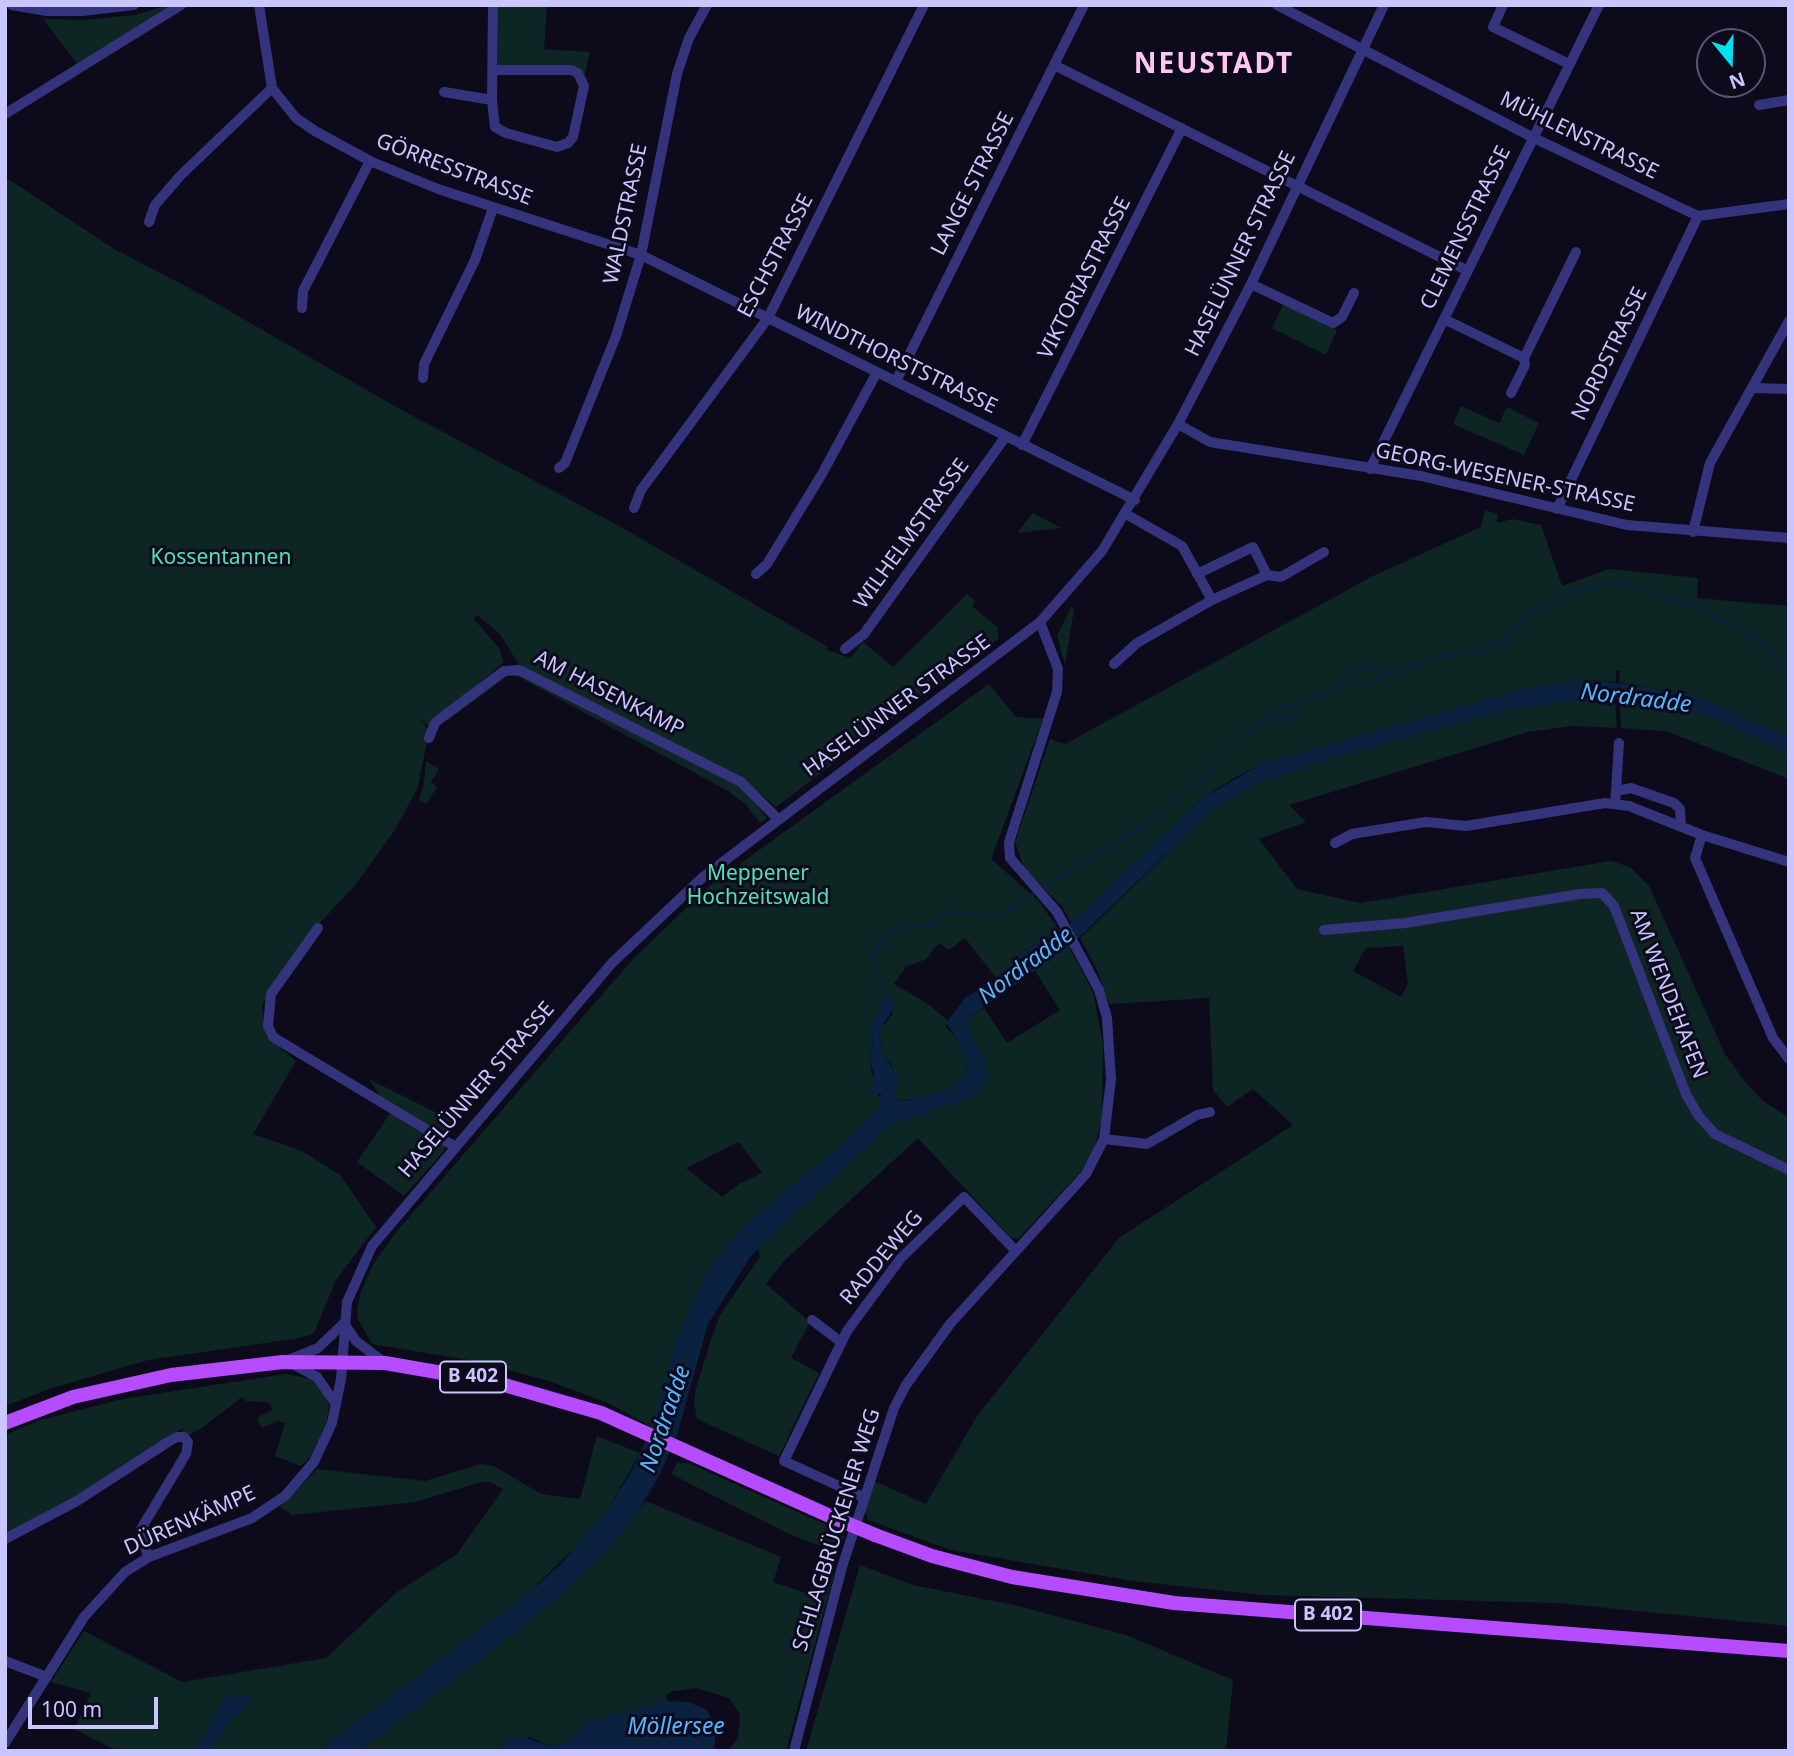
<!DOCTYPE html>
<html>
<head>
<meta charset="utf-8">
<style>
  body { margin:0 }
  #map { position:relative; width:1794px; height:1756px; overflow:hidden; background:#0d0a1c; font-family:"Noto Sans",sans-serif }
  canvas { display:block }
  .frame { position:absolute; inset:0; border:7px solid #c9c5ff; pointer-events:none }
  .north { position:absolute; left:1696px; top:28px; width:70px; height:70px; box-sizing:border-box; background:#0d0a1c; border:2px solid #585577; border-radius:50%; rotate:161deg; font-size:19px; font-weight:700; line-height:28px; text-align:center; color:#c9c5ff }
  .north::after { content:''; display:block; margin:auto; width:24px; height:32px; background:#00e1f0; clip-path:polygon(50% 0,100% 100%,50% 72%,0 100%) }
  .scale { position:absolute; left:28px; top:1697px; width:130px; height:32px; box-sizing:border-box; border:4px solid #c9c5ff; border-top:0; padding-left:9px; font-size:21px; line-height:24px; white-space:nowrap; color:#c9c5ff; -webkit-text-stroke:5px #0d0a1c; paint-order:stroke }
</style>
</head>
<body>
<div id="map">
<canvas width="1794" height="1756"></canvas>
<div class="frame"></div>
<div class="north">N</div>
<div class="scale">100 m</div>
</div>
<script>
const c = document.querySelector('canvas').getContext('2d');
c.lineJoin = 'round';
function paint(path, color) { c.fillStyle = color; c.fill(path, 'evenodd'); }
const poly = rows => new Path2D(rows.map(r => 'M' + r).join(''));
function stroke(path, color, width, dash) { c.strokeStyle = color; c.lineWidth = width; c.lineCap = dash ? 'butt' : 'round'; c.setLineDash(dash || []); c.stroke(path); }
function drawText(font, color, halo, rows, align = 'center') {
  c.font = font + ' "Noto Sans",sans-serif'; c.lineWidth = 6; c.setLineDash([]); c.textBaseline = 'middle'; c.strokeStyle = halo; c.fillStyle = color; for (const [text, x, y, turn = 0] of rows) {
    c.save(); c.translate(x, y); c.rotate((+turn || 0) * Math.PI / 180); c.textAlign = isNaN(turn) ? turn : align; if (halo) c.strokeText(text, 0, 0); c.fillText(text, 0, 0); c.restore();
  }
}
const green = poly([
  [169,5,189,5,78,65,43,19,83,20,135,15],
  [498,5,547,5,544,49,590,52,585,74,580,70,498,65],
  [5,177,116,250,193,290,398,408,621,527,828,647,827,650,850,658,863,642,893,667,967,594,975,601,972,606,997,627,999,638,776,807,743,779,520,667,500,634,477,615,474,619,499,648,504,662,429,726,420,720,429,731,418,787,395,830,356,884,319,924,262,1005,266,1036,296,1061,253,1134,302,1151,340,1175,376,1227,336,1280,314,1333,300,1338,148,1360,52,1388,5,1406],
  [1284,303,1337,330,1326,355,1272,328],
  [1461,406,1499,423,1507,407,1539,423,1524,455,1453,424],
  [1485,510,1498,514,1497,523,1512,519,1541,525,1562,586,1609,569,1698,578,1697,598,1789,606,1789,737,1688,693,1619,683,1620,670,1616,670,1616,682,1594,680,1535,686,1260,765,1234,778,1202,798,1071,923,1062,906,1025,870,1015,842,1050,739,1065,744,1375,575,1481,527],
  [1033,513,1061,528,1017,533],
  [1071,607,1074,609,1065,665,1057,636],
  [509,673,519,674,739,784,767,818,760,823,745,804,728,791,519,677,509,675,448,720,443,717],
  [989,684,1016,717,1043,719,991,859,1039,901,1059,930,1023,951,996,978,965,938,949,950,939,943,926,959,906,967,894,984,928,1004,947,1020,946,1027,958,1040,965,1055,967,1075,959,1084,933,1097,898,1101,894,1096,892,1066,884,1055,878,1032,893,1014,884,999,871,1027,873,1043,869,1058,876,1093,882,1099,879,1108,846,1141,750,1220,726,1246,652,1427,608,1403,546,1380,469,1360,372,1344,358,1319,357,1311,361,1291,374,1263,397,1231,633,959,708,887],
  [739,1142,762,1173,739,1184,722,1197,686,1168],
  [1585,698,1615,700,1617,728,1572,726,1528,732,1289,805,1306,822,1259,839,1297,889,1360,903,1611,861,1630,867,1649,886,1725,1054,1745,1082,1763,1101,1789,1118,1789,1626,1557,1603,1263,1595,1133,1581,951,1550,868,1520,865,1512,874,1481,926,1504,977,1416,1119,1238,1293,1125,1253,1089,1227,1107,1213,1090,1209,998,1109,1004,1097,970,1080,938,1215,807,1254,785,1328,759,1505,711],
  [1403,946,1408,984,1401,997,1353,971,1366,948],
  [1619,701,1685,709,1713,718,1789,754,1789,779,1666,731,1621,728],
  [426,761,439,769,431,782,437,787,426,804,419,800,424,784],
  [1069,947,1093,992,1103,1044,1102,1118,1093,1153,1081,1171,1018,1239,1011,1238,918,1138,784,1261,766,1284,810,1322,791,1358,819,1373,779,1456,697,1419,694,1403,696,1388,712,1337,720,1315,760,1257,758,1248,890,1125,974,1097,974,1042,967,1025,968,1018,984,1008,1007,1043,1060,1010,1034,969],
  [369,1079,453,1121,444,1151,404,1196,357,1162,391,1112],
  [286,1374,311,1379,322,1390,329,1406,326,1424,311,1456,301,1466,275,1456,285,1423,277,1421,262,1428,257,1418,273,1409,267,1402,246,1401,242,1397,202,1428,189,1435,182,1434,183,1428,171,1435,77,1499,5,1534,5,1435,37,1421,123,1399],
  [597,1436,640,1453,608,1509,590,1533,527,1594,319,1751,117,1751,74,1729,91,1693,51,1682,84,1631,182,1682,326,1658,397,1592,457,1554,503,1489,490,1482,481,1482,415,1502,293,1515,280,1507,317,1469,425,1481,481,1464,494,1466,541,1494,580,1499],
  [677,1463,688,1463,845,1533,839,1550,833,1551,787,1533,671,1474],
  [646,1501,781,1557,773,1582,809,1594,817,1569,834,1574,786,1751,728,1751,738,1738,740,1714,729,1698,696,1688,674,1691,666,1695,667,1701,652,1706,583,1723,570,1740,560,1744,546,1745,530,1737,503,1743,501,1751,360,1751,550,1605,609,1547],
  [860,1565,913,1585,1014,1605,1126,1635,1233,1680,1226,1751,806,1751]
]);
const water = poly([
  [1594,680,1688,693,1789,737,1789,754,1713,718,1685,709,1585,698,1505,711,1328,759,1254,785,1215,807,1069,947,968,1018,967,1025,985,1062,988,1077,974,1097,890,1125,751,1256,708,1324,677,1435,661,1472,634,1519,609,1547,550,1605,360,1751,319,1751,527,1594,561,1564,608,1509,631,1472,652,1427,677,1339,705,1277,726,1246,750,1220,846,1141,879,1108,881,1094,869,1093,874,1074,869,1058,873,1044,871,1027,884,999,887,997,893,1000,895,1006,878,1033,884,1055,898,1078,894,1096,898,1101,912,1100,950,1089,967,1075,967,1067,958,1040,946,1023,966,997,982,988,985,991,998,981,996,978,1023,951,1071,923,1202,798,1260,765,1535,686],
  [247,1695,251,1700,247,1706,227,1725,209,1751,192,1751,207,1732,221,1702,230,1696],
  [667,1701,689,1702,707,1710,716,1727,714,1751,501,1751,503,1743,517,1735,546,1745,560,1744,570,1740,583,1723]
]);
const stream = poly([
  [1342,683,1360,665,1386,673],
  [1267,719,1283,720,1295,715,1298,706],
  [1045,886,1144,826,1202,778,1244,734,1278,710,1329,693,1342,683,1374,683,1386,673,1396,674,1432,657,1475,652,1509,639,1536,608,1590,585,1620,583,1693,605,1754,636,1789,673],
  [884,999,873,958,887,930,929,925,950,913,965,912,988,918,1005,912,1033,894]
]);
const minor = poly([
  [12,5,47,11,82,11,134,5],
  [259,5,272,88,296,118,315,131,370,161,438,189,641,255,1135,500],
  [1277,5,1532,137,1698,216,1789,204],
  [1503,5,1493,27,1569,64],
  [1054,65,1466,270],
  [493,70,571,70,578,73,584,86,573,137,568,143,557,147,506,133,495,127,492,100,493,5],
  [444,92,492,100],
  [1759,105,1789,100],
  [5,114,181,5],
  [149,222,155,205,181,175,272,88],
  [1251,284,1333,323,1342,317,1354,293],
  [302,308,303,291,370,161],
  [1444,319,1524,358],
  [423,378,424,364,475,260,493,208],
  [896,381,1084,5],
  [1752,388,1789,389],
  [1511,393,1525,365,1524,358,1576,252],
  [1178,424,1210,442,1421,476,1627,525,1789,538],
  [1022,445,1182,128],
  [559,468,565,463,616,336,641,255,677,74,689,38,707,5],
  [1370,469,1599,5],
  [634,508,641,490,768,318,924,5],
  [1557,509,1698,216],
  [1126,514,1182,546,1212,600],
  [1693,532,1710,463,1789,321],
  [756,574,767,564,822,474,877,372],
  [1197,574,1253,547,1267,575],
  [845,649,864,634,1006,436],
  [1114,664,1137,643,1212,600,1267,575,1281,577,1324,552],
  [429,738,435,723,441,718,504,671,519,670,741,782,777,818],
  [1616,791,1619,743],
  [1615,804,1616,791,1631,788,1674,803,1680,809,1681,826],
  [1702,835,1695,858,1773,1038,1789,1059],
  [1335,843,1352,834,1426,822,1466,826,1605,803,1629,806,1702,835,1789,862],
  [318,928,271,994,268,1026,273,1037,454,1146],
  [1324,930,1405,923,1580,894,1602,893,1614,906,1686,1094,1698,1115,1715,1134,1789,1170],
  [1104,1139,1147,1144,1197,1115,1210,1112],
  [812,1320,841,1342],
  [344,1323,356,1341,385,1363],
  [286,1361,318,1348,344,1323],
  [291,1363,317,1377,335,1403],
  [863,1497,784,1461,847,1331,901,1258,964,1197,1015,1250],
  [5,1539,77,1501,168,1442,177,1437,184,1437,188,1442,186,1454,141,1529,141,1538,149,1557],
  [5,1661,47,1677],
  [5,1743,84,1617,125,1572,149,1557,252,1518,285,1496,314,1462,332,1423,341,1379,347,1302,372,1246,612,963,703,877,1040,622,1102,551,1178,424,1251,284,1384,5],
  [794,1751,842,1567,894,1408,906,1385,950,1324,1086,1174,1104,1139,1111,1079,1107,1018,1099,990,1057,912,1010,858,1009,842,1057,692,1058,669,1040,622]
]);
const major = poly([
  [5,1423,73,1397,171,1375,283,1362,385,1363,494,1382,601,1413,832,1517],
  [875,1535,932,1556,1012,1577,1174,1603,1789,1651]
]);
const majorBridge = poly([
  [832,1517,875,1535]
]);
const shields = [
  [473,1377,66],
  [1328,1615,66]
];
const shieldNames = [
  ["B 402",473,1377],
  ["B 402",1328,1615]
];
const streetNames = [
  ["MÜHLENSTRASSE",1579,136,26],
  ["GÖRRESSTRASSE",454,170,21],
  ["LANGE STRASSE",973,184,-63],
  ["WALDSTRASSE",626,214,-78],
  ["CLEMENSSTRASSE",1466,228,-64],
  ["HASELÜNNER STRASSE",1241,254,-64],
  ["ESCHSTRASSE",776,256,-62],
  ["VIKTORIASTRASSE",1085,278,-63],
  ["NORDSTRASSE",1610,354,-64],
  ["WINDTHORSTSTRASSE",896,360,26],
  ["GEORG-WESENER-STRASSE",1505,478,12],
  ["WILHELMSTRASSE",912,534,-54],
  ["AM HASENKAMP",609,694,27],
  ["HASELÜNNER STRASSE",897,706,-36],
  ["AM WENDEHAFEN",1668,994,69],
  ["HASELÜNNER STRASSE",477,1090,-49],
  ["RADDEWEG",882,1258,-50],
  ["DÜRENKÄMPE",190,1521,-24],
  ["SCHLAGBRÜCKENER WEG",837,1530,-73]
];
const parkNames = [
  ["Kossentannen",221,558],
  ["Meppener",758,874],
  ["Hochzeitswald",758,898]
];
const waterNames = [
  ["Nordradde",1636,699,7],
  ["Nordradde",1026,966,-37],
  ["Nordradde",666,1419,-71],
  ["Möllersee",676,1727]
];
const districtNames = [
  ["NEUSTADT",1214,65]
];
paint(green, '#0d2624');
paint(water, '#0a2140');
stroke(stream, '#0a2140', 2.5);
stroke(minor, '#34347c', 10);
stroke(major, '#b54cff', 14);
stroke(majorBridge, '#b54cff', 14);
for (const [x, y, w] of shields) { const box = new Path2D(); box.roundRect(x - w / 2, y - 15.5, w, 31, 5); c.fillStyle = '#0d0a1c'; c.fill(box); stroke(box, '#c9c5ff', 2); }
drawText('bold 19px', '#c9c5ff', null, shieldNames);
drawText('21px', '#c9c5ff', '#0d0a1c', streetNames);
drawText('21px', '#4fe1b7', '#0d0a1c', parkNames);
drawText('italic 23px', '#53b6ff', '#0d0a1c', waterNames);
c.letterSpacing = '2px';
drawText('bold 28px', '#ffc7ed', '#0d0a1c', districtNames);
c.letterSpacing = '0px';
</script>
</body>
</html>
